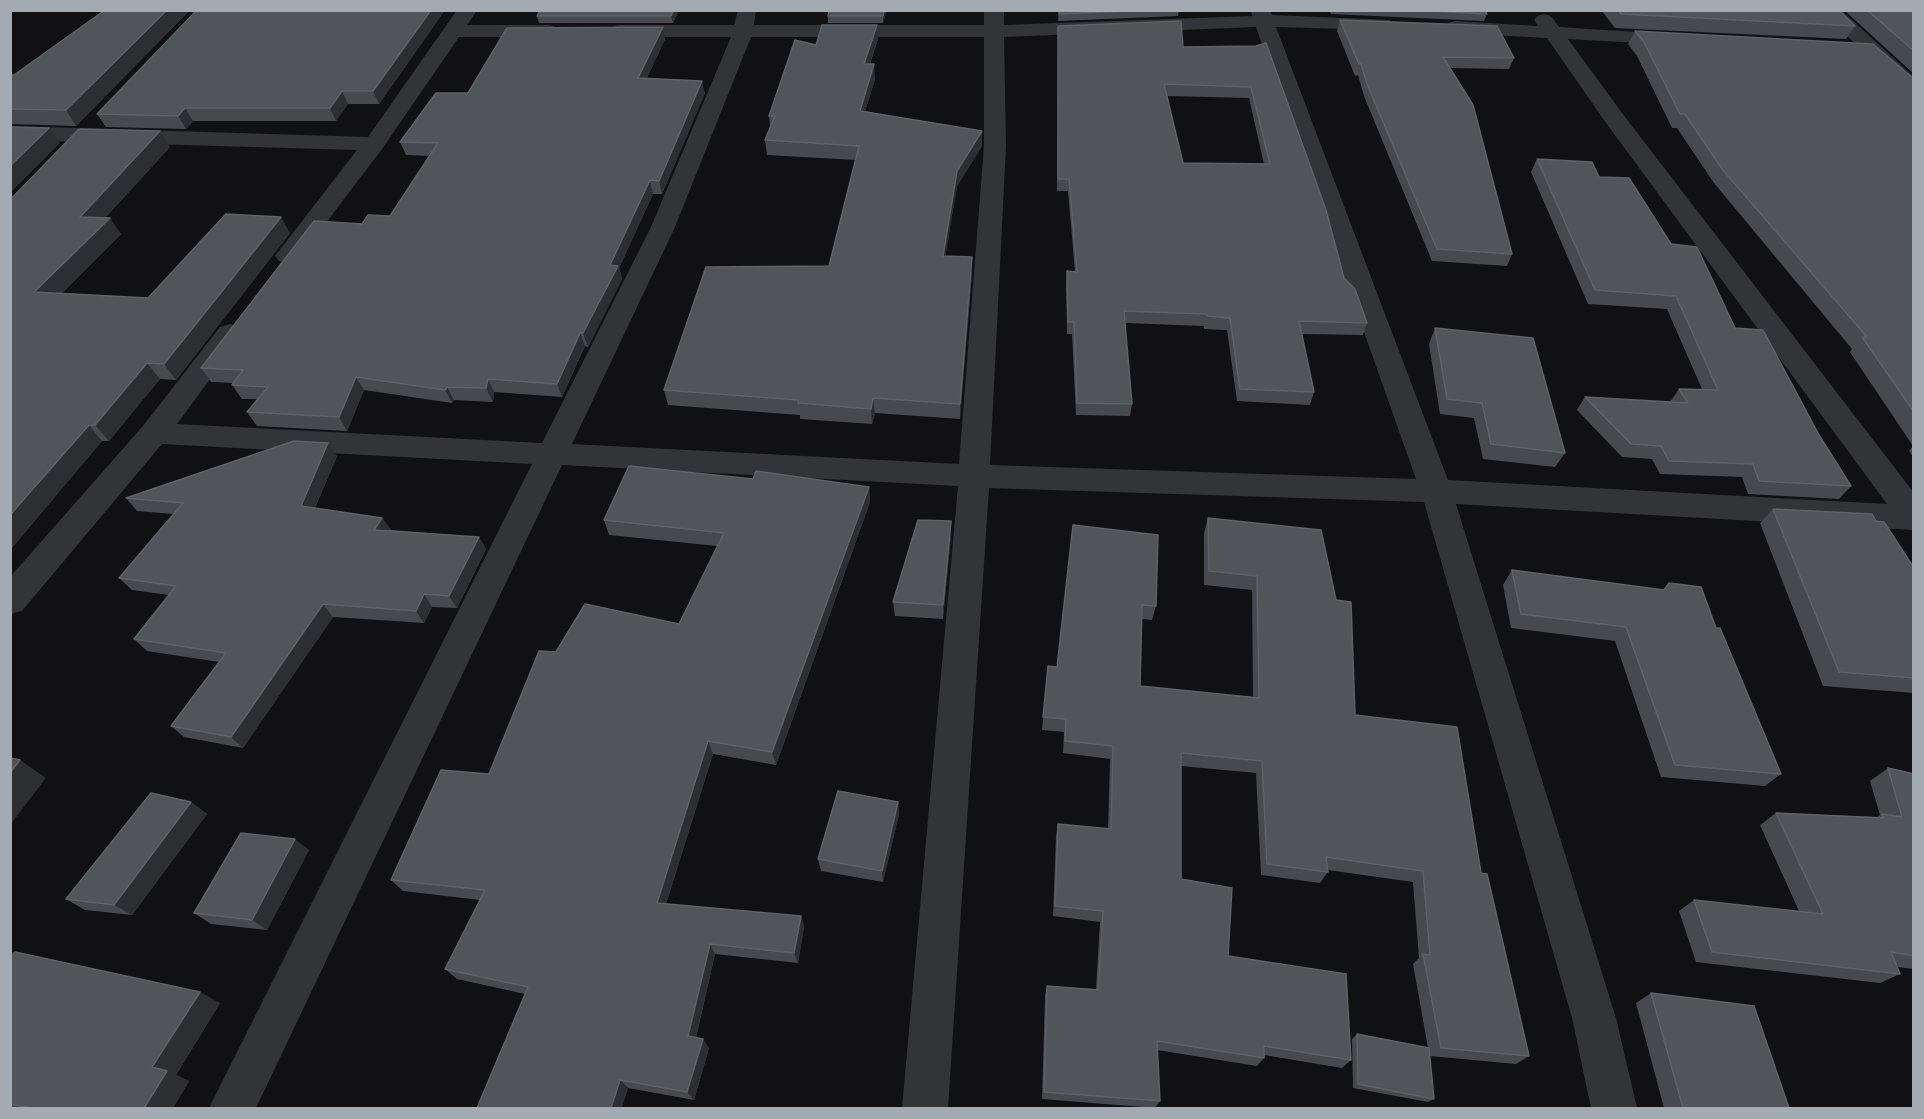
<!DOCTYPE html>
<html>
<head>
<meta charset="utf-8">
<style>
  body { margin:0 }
  #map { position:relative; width:1924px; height:1119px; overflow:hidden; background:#111113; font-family:"DejaVu Sans",sans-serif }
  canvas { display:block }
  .frame { position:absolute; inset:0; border:12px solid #a4aab2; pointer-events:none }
</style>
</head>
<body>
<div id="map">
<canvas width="1924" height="1119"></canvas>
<div class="frame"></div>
</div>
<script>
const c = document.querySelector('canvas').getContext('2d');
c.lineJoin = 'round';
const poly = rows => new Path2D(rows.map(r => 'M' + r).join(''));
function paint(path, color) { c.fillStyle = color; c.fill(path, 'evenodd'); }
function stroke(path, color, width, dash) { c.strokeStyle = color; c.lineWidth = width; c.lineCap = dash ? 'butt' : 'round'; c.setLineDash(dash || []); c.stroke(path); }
const minor = poly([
  [457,10,476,12,467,25,549,25,556,27,559,31,556,35,549,37,459,37,382,149,297,261,288,264,279,261,275,256,357,150,10,140,10,126,368,137,457,10],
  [738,10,756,10,754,25,984,25,984,10,1004,10,1004,25,1252,16,1251,10,1270,10,1272,15,1390,20,1393,24,1390,28,1383,30,1276,27,1448,480,1887,504,1606,123,1547,38,1455,33,1448,31,1445,27,1448,23,1455,21,1538,26,1534,20,1537,16,1544,14,1551,16,1559,27,1683,35,1686,39,1683,43,1676,45,1568,39,1622,113,1914,493,1914,530,1456,504,1616,1018,1637,1108,1591,1108,1572,1018,1424,502,989,488,948,1108,902,1108,958,486,562,465,256,1108,209,1108,532,464,162,444,22,611,10,614,10,577,143,426,220,327,230,324,240,327,244,333,177,424,542,443,651,227,731,37,619,37,612,35,609,31,612,27,619,25,734,25,738,10],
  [1256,27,1416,479,990,465,1006,146,1004,37,1256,27],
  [751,37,984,37,984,146,959,464,572,444,675,227,751,37],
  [1820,10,1841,10,1914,77,1914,95,1907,93,1820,10]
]);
const wall = poly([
  [105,10,187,10,188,12,76,126,10,124,10,75,14,75],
  [445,10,379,104,348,104,336,121,193,121,186,129,106,127,97,114],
  [679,10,673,23,539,23,537,16],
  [829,10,887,10,883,23,828,23,828,16],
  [1059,10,1179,10,1178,16,1058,21],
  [1329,10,1485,10,1487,14,1484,21,1331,14],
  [1601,10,1839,10,1855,26,1846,39,1615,28],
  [1844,10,1914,10,1914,74],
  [1340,20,1514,58,1509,69,1450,68,1512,254,1507,266,1432,261,1364,96,1358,75,1355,76,1337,31],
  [1058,26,1183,47,1256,46,1344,278,1367,323,1363,335,1302,334,1314,392,1310,405,1237,401,1227,330,1204,329,1204,326,1125,323,1132,404,1130,416,1076,415,1072,334,1067,334,1066,283,1067,271,1075,272,1068,191,1057,191],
  [1167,96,1249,98,1264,164,1183,163],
  [1635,31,1914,79,1914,458,1909,451,1913,446,1850,352,1852,349,1714,183,1677,128,1672,128,1637,56,1628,44],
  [665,39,647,78,705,93,662,194,653,194,619,268,622,279,588,347,585,346,562,397,494,392,493,402,454,400,452,403,364,390,347,431,257,426,247,412,258,399,242,399,232,385,234,383,211,382,201,368,362,224,390,216,430,156,406,155,400,142,468,93],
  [878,39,870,64,875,79,865,111,982,146,957,186,945,256,972,257,972,273,960,419,875,413,872,424,800,419,800,415,668,405,664,390,829,266,856,160,767,155,765,140,770,127,769,116,816,45],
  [170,147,105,218,121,234,62,293,148,298,290,233,176,380,160,379,109,441,102,441,10,550,10,200],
  [1537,159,1599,177,1671,244,1735,328,1819,435,1851,486,1839,499,1748,494,1742,477,1660,474,1652,459,1622,457,1577,410,1585,397,1670,402,1679,389,1702,389,1667,309,1588,304,1531,172],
  [1435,328,1565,453,1555,467,1483,459,1474,418,1440,414,1429,344],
  [337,456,315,508,382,518,391,530,479,537,486,549,457,608,432,607,424,623,333,617,243,748,184,737,171,726,219,662,147,651,134,639,169,595,132,590,119,578,174,514,137,511,126,498],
  [753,479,869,487,870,502,776,765,713,754,666,904,801,916,804,927,798,963,715,954,696,1038,709,1048,694,1100,628,1088,525,994,457,979,445,969,480,900,403,891,391,880,489,774,556,652,679,624,717,546,609,535,604,520],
  [1773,509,1876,521,1914,568,1914,693,1823,686,1760,523],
  [1208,518,1321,530,1355,715,1481,873,1529,1056,1516,1064,1430,1056,1434,1099,1428,1102,1353,1088,1352,1039,1357,1034,1428,1048,1413,964,1419,958,1413,882,1328,870,1328,872,1320,883,1261,875,1256,773,1181,766,1181,879,1228,956,1351,1060,1342,1068,1264,1055,1264,1058,1257,1066,1157,1050,1160,1101,1155,1108,1042,1099,1045,995,1047,986,1096,989,1100,922,1053,916,1056,836,1058,824,1108,829,1110,759,1063,753,1064,732,1042,730,1048,666,1057,667,1073,525,1156,606,1152,620,1142,619,1140,686,1253,697,1252,590,1204,585,1204,533],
  [951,536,943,619,895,616,893,602],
  [1512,570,1716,628,1781,774,1765,786,1661,777,1615,641,1511,628,1503,585],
  [1888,768,1914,774,1914,969,1897,967,1900,974,1880,983,1696,962,1679,911,1694,900,1799,911,1760,825,1776,813,1877,817,1880,815,1870,781],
  [191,802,207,814,132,915,85,910,66,899],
  [898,802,899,814,883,882,821,871,818,859],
  [309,850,267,930,211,924,194,913],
  [10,958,220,1003,176,1075,189,1081,173,1108,10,1108],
  [1651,993,1789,1108,1664,1108,1636,1003]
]);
const shadedWall = poly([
  [167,10,187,10,188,12,76,126,66,110],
  [431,10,445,10,379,104,373,91],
  [674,10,679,10,673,23,671,16],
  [884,10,887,10,883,23,883,16],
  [877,25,878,39,865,78,864,64],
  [663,27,665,39,641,91,638,78],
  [874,64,875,79,861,125,860,111],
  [702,81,705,93,662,194,659,181],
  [342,91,348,104,336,121,330,108],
  [185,108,193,121,186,129,178,116],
  [49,128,60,143,10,193,10,166],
  [160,131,170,147,92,232,80,217],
  [982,131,982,146,957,186,943,271,943,256,957,171],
  [650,180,653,194,619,268,622,279,588,347,583,333,610,265],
  [281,217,290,233,176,380,164,364],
  [110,218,121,234,47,308,34,292],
  [972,257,972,273,960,419,960,404],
  [580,333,585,346,562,397,557,384],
  [147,363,160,379,109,441,95,425],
  [356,377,364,390,347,431,339,417],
  [488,379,494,392,493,402,486,388],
  [447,387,454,400,452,403,445,390],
  [873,398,875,413,872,424,871,409],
  [89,425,102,441,10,550,10,515],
  [328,443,337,456,310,519,301,506],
  [869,487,870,502,776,765,772,752],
  [382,518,391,530,374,530],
  [951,521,951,536,943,619,943,605],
  [479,537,486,549,457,608,449,596],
  [424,594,432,607,424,623,416,611],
  [323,604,333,617,243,748,231,737],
  [708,741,713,754,663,914,657,903],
  [20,760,46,778,10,825,10,773],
  [191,802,207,814,132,915,114,905],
  [898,802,899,814,883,882,882,871],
  [295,839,309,850,267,930,252,920],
  [801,916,804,927,798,963,794,953],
  [710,944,715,954,694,1045,688,1036],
  [200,992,220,1003,176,1075,189,1081,173,1108,144,1108,152,1067],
  [703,1039,709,1048,694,1100,687,1092],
  [620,1080,628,1088,622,1108,611,1108]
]);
const building = poly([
  [105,10,167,10,66,110,10,109,10,75,14,75,105,10],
  [197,10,431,10,373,91,342,91,330,108,185,108,178,116,97,114,197,10],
  [540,10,674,10,671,16,537,16,540,10],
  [829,10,884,10,883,16,828,16,829,10],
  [1059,10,1146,10,1059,14,1059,10],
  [1412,10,1485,10,1487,14,1412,10],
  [1618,10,1839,10,1855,26,1621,14,1618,10],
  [1867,10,1914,10,1914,51,1867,10],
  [1340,20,1497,26,1514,58,1443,57,1473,105,1512,254,1437,249,1367,84,1361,64,1359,64,1340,20],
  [1181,21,1183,47,1256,46,1266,43,1326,210,1344,278,1355,289,1367,323,1299,321,1314,392,1240,389,1230,318,1207,316,1207,314,1124,311,1132,404,1077,403,1074,322,1068,322,1067,271,1077,272,1069,179,1058,179,1058,26,1181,21],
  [1164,84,1251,87,1270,164,1183,163,1164,84],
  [822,25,877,25,864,64,874,64,860,111,982,131,957,171,943,256,972,257,960,404,873,398,871,409,798,403,799,400,664,390,706,267,829,266,859,146,765,140,775,116,769,116,795,40,816,45,822,25],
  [663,27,638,78,702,81,659,181,650,180,610,265,618,266,583,333,580,333,557,384,488,379,486,388,447,387,445,390,356,377,339,417,247,412,268,387,232,385,243,370,201,368,314,221,362,224,368,215,390,216,438,143,400,142,436,93,468,93,507,28,663,27],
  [1635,31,1873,44,1914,79,1914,412,1862,337,1867,337,1722,169,1685,114,1680,114,1644,42,1635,31],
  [10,127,49,128,10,166,10,127],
  [79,129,160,131,80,217,110,218,34,292,148,298,226,214,281,217,164,364,147,363,95,425,89,425,10,515,10,200,79,129],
  [1537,159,1592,162,1599,177,1629,178,1671,244,1697,247,1735,328,1763,330,1819,435,1851,486,1759,481,1753,464,1669,461,1661,446,1631,444,1585,397,1688,403,1679,389,1718,390,1676,296,1595,290,1537,159],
  [1435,328,1533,338,1565,453,1491,444,1482,403,1447,399,1435,328],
  [294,441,328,443,301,506,382,518,374,530,479,537,449,596,424,594,416,611,323,604,231,737,171,726,226,653,134,639,176,586,119,578,183,503,126,498,294,441],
  [629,466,753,479,756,471,869,487,772,752,708,741,657,903,801,916,794,953,710,944,688,1036,703,1039,687,1092,620,1080,611,1108,477,1108,528,987,445,969,485,890,391,880,441,770,489,774,539,651,556,652,585,604,679,624,724,533,604,520,629,466],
  [1773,509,1872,514,1876,521,1884,522,1914,568,1914,678,1839,672,1773,509],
  [1208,518,1321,530,1336,600,1351,602,1355,715,1457,727,1481,873,1487,874,1529,1056,1441,1048,1423,954,1430,955,1423,871,1326,857,1328,872,1267,864,1262,761,1181,753,1181,879,1232,888,1228,956,1346,974,1351,1060,1264,1046,1264,1058,1157,1041,1160,1101,1044,1092,1047,986,1098,990,1103,911,1055,906,1058,824,1111,829,1113,746,1065,741,1066,719,1043,717,1048,666,1057,667,1073,525,1158,535,1156,606,1142,605,1140,686,1259,698,1257,576,1209,571,1208,518],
  [918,520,951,521,943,605,893,602,918,520],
  [1512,570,1664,590,1669,583,1701,587,1716,628,1720,628,1781,774,1675,765,1626,627,1521,614,1512,570],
  [10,758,20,760,10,773,10,758],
  [1888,768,1914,774,1914,956,1891,952,1900,974,1712,952,1694,900,1823,914,1776,813,1883,818,1882,814,1902,817,1888,768],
  [838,791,898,802,882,871,818,859,838,791],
  [151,793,191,802,114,905,66,899,151,793],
  [241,833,295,839,252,920,194,913,241,833],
  [15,952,200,992,152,1067,167,1071,144,1108,31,1108,10,1104,10,958,15,952],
  [1651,993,1754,1006,1789,1108,1683,1108,1651,993],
  [1357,1034,1429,1048,1434,1099,1358,1084,1357,1034]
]);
paint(minor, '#333437');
paint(wall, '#47494e');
paint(shadedWall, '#2d2e32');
paint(building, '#515458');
stroke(building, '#5e6166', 1.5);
</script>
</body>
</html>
